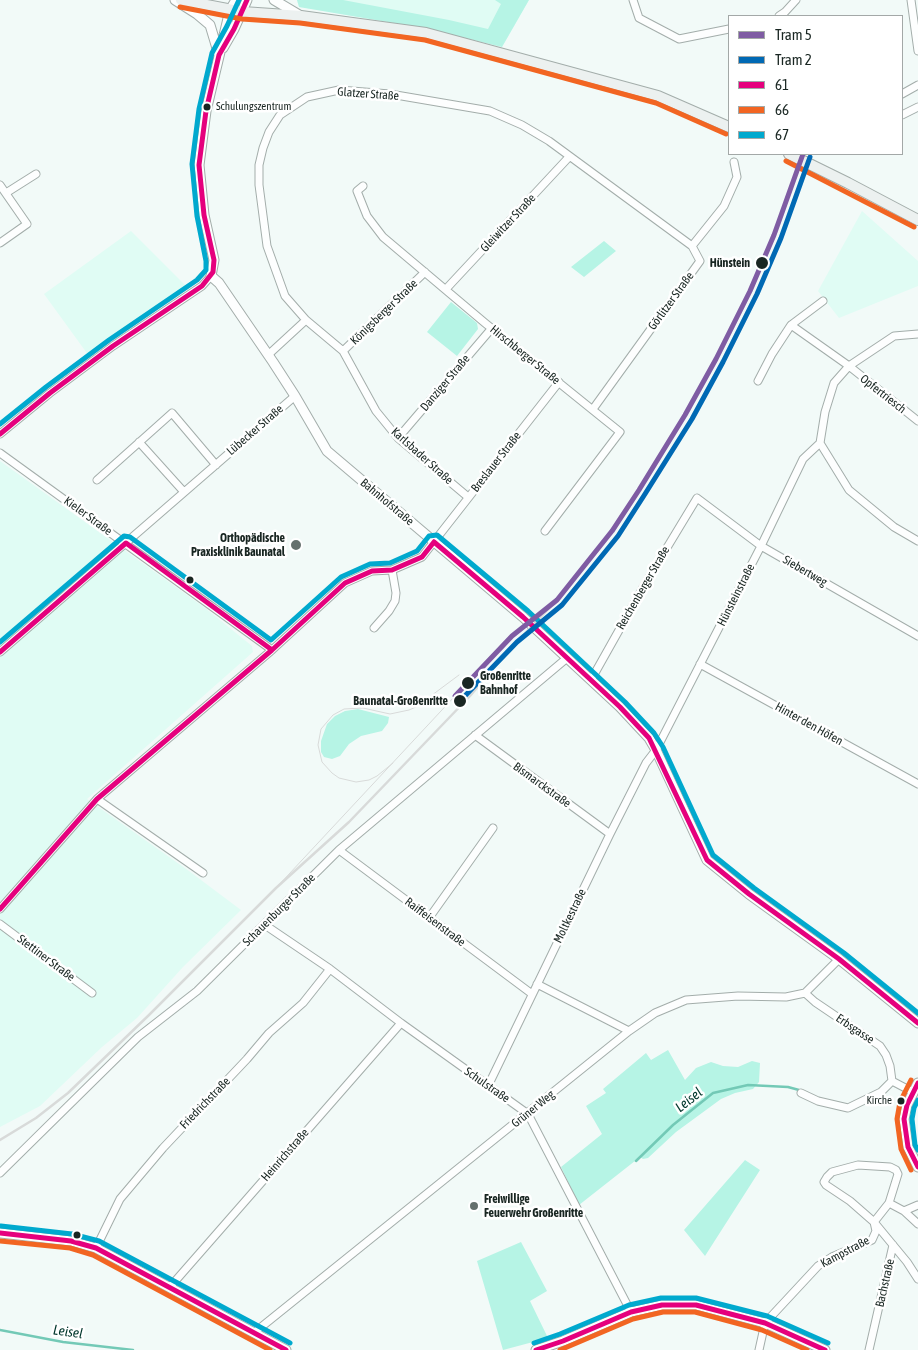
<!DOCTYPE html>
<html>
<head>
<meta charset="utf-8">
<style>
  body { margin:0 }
  #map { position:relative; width:918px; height:1350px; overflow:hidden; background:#f2faf8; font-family:"Asap Condensed",sans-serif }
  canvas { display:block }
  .legend { position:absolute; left:728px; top:15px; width:175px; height:140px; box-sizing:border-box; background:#fff; border:1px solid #a3a8a7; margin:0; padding:6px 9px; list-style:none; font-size:15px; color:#192622 }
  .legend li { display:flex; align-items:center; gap:10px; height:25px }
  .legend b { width:25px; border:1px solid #a3a8a7 }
</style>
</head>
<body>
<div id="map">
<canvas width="918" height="1350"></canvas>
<ul class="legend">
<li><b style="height:6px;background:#7f5ca3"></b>Tram 5</li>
<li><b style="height:6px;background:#0069b4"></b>Tram 2</li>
<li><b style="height:6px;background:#e5007d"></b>61</li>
<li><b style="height:6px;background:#f26522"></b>66</li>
<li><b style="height:6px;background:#00a9ce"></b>67</li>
</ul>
</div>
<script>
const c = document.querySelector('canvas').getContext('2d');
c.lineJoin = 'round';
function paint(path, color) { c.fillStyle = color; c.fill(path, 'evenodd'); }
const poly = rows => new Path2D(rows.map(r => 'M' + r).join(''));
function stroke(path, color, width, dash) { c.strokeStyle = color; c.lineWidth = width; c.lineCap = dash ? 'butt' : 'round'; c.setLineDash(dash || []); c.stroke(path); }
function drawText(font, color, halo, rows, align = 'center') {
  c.font = font + ' "Asap Condensed",sans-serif'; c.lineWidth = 5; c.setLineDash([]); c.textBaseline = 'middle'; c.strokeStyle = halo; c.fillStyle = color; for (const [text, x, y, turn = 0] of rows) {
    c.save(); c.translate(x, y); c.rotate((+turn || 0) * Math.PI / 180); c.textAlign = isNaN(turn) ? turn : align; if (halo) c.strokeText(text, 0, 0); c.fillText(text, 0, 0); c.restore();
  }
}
const built = poly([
  [297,0,529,0,502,47,429,29,299,7],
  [862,211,918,261,918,286,839,318,818,291],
  [131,231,187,287,89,356,44,294],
  [0,461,205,608,252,646,253,652,87,799,189,871,241,910,183,967,137,1018,102,1047,40,1106,0,1127]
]);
const green = poly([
  [297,0,343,0,449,20,488,29,501,4,495,0,529,0,502,47,429,29,299,7],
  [604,241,616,251,584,277,571,267],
  [451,302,477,323,478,329,457,356,427,332],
  [358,709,389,717,388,723,382,731,361,736,349,744,340,756,332,759,324,757,321,752,321,741,327,724,335,716,345,711],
  [668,1050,685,1080,696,1068,711,1062,723,1066,738,1067,752,1061,760,1063,759,1082,753,1089,735,1093,721,1099,676,1132,648,1158,643,1159,640,1157,579,1205,561,1167,602,1134,586,1106,606,1093,603,1089,646,1053,651,1060],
  [745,1160,760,1170,705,1256,684,1230],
  [521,1242,547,1291,530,1301,548,1338,503,1350,477,1261]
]);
const stream = poly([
  [636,1161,673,1125,713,1093,748,1085,788,1087,799,1090],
  [0,1330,63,1342,133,1350]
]);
const minor = poly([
  [633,0,639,18,679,39,729,29],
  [911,0,918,51],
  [779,16,785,12,796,0],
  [902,94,918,85],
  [902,115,918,107],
  [0,185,27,224,0,243],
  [363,186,357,191,367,216,383,237,485,323,620,432,545,531],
  [6,193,36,174],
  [446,289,569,157],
  [791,325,849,366,918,421],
  [918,334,894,336,849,366,834,383,825,412,820,443,849,490,894,527,918,541],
  [343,351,425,272],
  [268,355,306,320],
  [758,381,772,354,791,325,823,301],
  [593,409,700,261,692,246,724,206,737,177,734,162],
  [0,434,50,393,113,346,202,286,211,276],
  [398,438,492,328],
  [139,442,184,492],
  [0,453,272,650],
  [97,480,172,413,216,465],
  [468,497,398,438,376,411,343,351,306,320,285,296,267,246,259,185,259,165,263,148,269,132,280,115,307,97,339,90,390,94,490,111,522,125,549,141,692,246],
  [374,628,389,611,395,601,396,593,392,570],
  [0,652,295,396],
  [700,664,918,784],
  [591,680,645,584,697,498,761,546,918,636],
  [475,735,610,834],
  [97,799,203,873],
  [339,850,532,994],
  [0,909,97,799,272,650,345,583,372,571,392,570,422,557,559,382],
  [429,918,493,828],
  [0,924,92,993],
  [265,925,330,969,401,1023,528,1114,631,1312],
  [537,984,629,1031],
  [805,993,815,1002,880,1046,886,1055,890,1066,892,1081,913,1092],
  [488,1086,610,834,646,763,656,750,761,546,803,459,820,443],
  [801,1093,818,1101,848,1108,881,1092,892,1081],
  [0,1173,138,1037,197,991,339,850,567,658],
  [889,1203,904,1211,918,1205],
  [904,1211,918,1224],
  [874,1222,889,1203,898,1174,896,1170,890,1167,858,1165,832,1172,827,1177,824,1182,826,1185,850,1201,874,1222,907,1262,918,1279],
  [96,1248,120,1199,163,1148,247,1059,269,1033,303,1003,330,969],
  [170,1287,401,1023],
  [255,1332,629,1031,655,1013,686,1000,738,996,786,997,805,993,839,959],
  [759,1350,765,1323,818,1266,832,1257,872,1240,876,1231,874,1222],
  [869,1350,893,1245]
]);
const tertiary = poly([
  [175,0,197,14,210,25,219,55],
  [236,0,230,10,206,111,199,165,204,215,214,260,211,276,219,283,273,362,295,396,327,451,523,617,620,707,649,738,656,750,707,860,749,894,839,959,918,1023],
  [274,0,301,16],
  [223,48,234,29,247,0],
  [918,1083,907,1105,904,1119,908,1147,918,1167],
  [0,1233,71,1241,96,1248,286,1350],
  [536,1350,563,1341,631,1312,662,1305,696,1305,765,1323,825,1350]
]);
const secondary = poly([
  [181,0,243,12,301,16,426,33,658,96,729,127],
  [789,154,848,183,918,220]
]);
const tram = poly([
  [393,763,377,776,369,780,356,782,339,778,332,773,322,762,318,745,321,729,333,715,344,709,363,708,390,714,409,710,416,707,459,675],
  [276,888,455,696]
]);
const rail = poly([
  [0,1140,36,1118,68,1093,149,1015,276,888,349,822,470,696,507,652,557,600]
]);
const bus1 = poly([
  [0,434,50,393,113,346,202,286,213,272,214,260,204,215,199,165,206,111,219,55,234,29,247,0],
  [434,542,523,617,620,707,649,738,707,860,749,894,839,959,918,1023],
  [0,652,126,543,272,650],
  [0,909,97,799,272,650,345,583,372,571,392,570,422,557,434,542],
  [918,1083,907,1105,904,1119,908,1147,918,1167],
  [0,1233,71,1241,96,1248,286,1350],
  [536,1350,563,1341,631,1312,662,1305,696,1305,765,1323,825,1350]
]);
const bus2 = poly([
  [180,7,242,19,300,23,425,40,656,103,726,134],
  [786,161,914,227],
  [911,1080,900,1102,897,1119,901,1149,911,1170],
  [0,1241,70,1248,93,1255,270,1350],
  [560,1350,633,1319,663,1312,695,1312,762,1330,807,1350]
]);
const bus3 = poly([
  [0,424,46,387,109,340,197,280,206,270,206,261,197,216,192,164,199,109,212,53,227,26,239,0],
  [0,642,124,536,130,537,271,640,341,577,370,564,390,563,417,551,429,536,437,535,528,611,625,702,654,733,663,747,713,855,754,888,844,953,918,1013],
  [918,1100,914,1108,912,1119,915,1145,918,1150],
  [1,1226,72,1234,99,1241,290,1343],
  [534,1343,560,1334,629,1305,661,1298,696,1298,767,1316,828,1343]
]);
const tram1 = poly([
  [455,696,512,636,557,600,612,531,639,490,685,415,716,359,750,291,774,235,803,154]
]);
const tram2 = poly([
  [460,701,517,642,562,605,618,536,645,494,692,419,723,362,757,294,781,238,810,157]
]);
const markers = [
  [207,107,4.5,"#192622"],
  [762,263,7,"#192622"],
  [296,545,6,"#65706d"],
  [190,580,4.5,"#192622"],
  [468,683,7,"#192622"],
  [460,701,7,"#192622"],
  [901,1101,4.5,"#192622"],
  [474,1206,5,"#65706d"],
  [77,1235,4.5,"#192622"]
];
const busNames = [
  ["Schulungszentrum",216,107],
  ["Kirche",892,1101,"right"]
];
const streetNames = [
  ["Glatzer Straße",368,94,4],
  ["Gleiwitzer Straße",508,223,-47],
  ["Görlitzer Straße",671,301,-54],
  ["Königsberger Straße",384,312,-44],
  ["Hirschberger Straße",525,355,39],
  ["Danziger Straße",445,383,-50],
  ["Opfertriesch",883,394,38],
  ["Lübecker Straße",255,430,-41],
  ["Karlsbader Straße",422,456,42],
  ["Breslauer Straße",496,462,-52],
  ["Bahnhofstraße",387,502,40],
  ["Kieler Straße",88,516,36],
  ["Siebertweg",805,571,30],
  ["Reichenberger Straße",643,588,-60],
  ["Hünsteinstraße",736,595,-63],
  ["Hinter den Höfen",809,724,29],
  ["Bismarckstraße",542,785,36],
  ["Schauenburger Straße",279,910,-45],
  ["Moltkestraße",570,916,-64],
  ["Raiffeisenstraße",435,922,37],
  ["Stettiner Straße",46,958,37],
  ["Erbsgasse",855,1029,34],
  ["Schulstraße",487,1085,35],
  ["Friedrichstraße",205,1103,-46],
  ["Grüner Weg",533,1109,-39],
  ["Heinrichstraße",285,1155,-49],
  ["Kampstraße",845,1252,-28],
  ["Bachstraße",885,1283,-77]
];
const stopNames = [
  ["Hünstein",750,263],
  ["Großenritte",480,676,"left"],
  ["Bahnhof",480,690,"left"],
  ["Baunatal-Großenritte",448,701]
];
const poiNames = [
  ["Orthopädische",285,538],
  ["Praxisklinik Baunatal",285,552],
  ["Freiwillige",484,1199,"left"],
  ["Feuerwehr Großenritte",484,1213,"left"]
];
const waterNames = [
  ["Leisel",689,1100,-38],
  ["Leisel",68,1332,8]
];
paint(built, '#e0fcf4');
paint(green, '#b6f4e5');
stroke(stream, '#73c9b6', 2.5);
stroke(minor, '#a3adaa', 9);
stroke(tertiary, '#a3adaa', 11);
stroke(secondary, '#a3adaa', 12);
stroke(minor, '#fdfefe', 7);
stroke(tertiary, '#fdfefe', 9);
stroke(secondary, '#ecf1f0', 10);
stroke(tram, '#d8dad9', 1);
stroke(rail, '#d8dad9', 2.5);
stroke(bus1, '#e5007d', 5);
stroke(bus2, '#f26522', 5);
stroke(bus3, '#00a9ce', 5);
stroke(tram1, '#7f5ca3', 5);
stroke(tram2, '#0069b4', 5);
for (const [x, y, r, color] of markers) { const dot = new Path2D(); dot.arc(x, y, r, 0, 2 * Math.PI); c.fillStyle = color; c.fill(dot); stroke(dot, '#fff', 2); }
drawText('11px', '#192622', '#fff', busNames, 'left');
drawText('12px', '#192622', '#fff', streetNames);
drawText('bold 12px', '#192622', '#fff', stopNames, 'right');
drawText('bold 12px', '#192622', '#fff', poiNames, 'right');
drawText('italic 14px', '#00362b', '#fff', waterNames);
</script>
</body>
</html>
